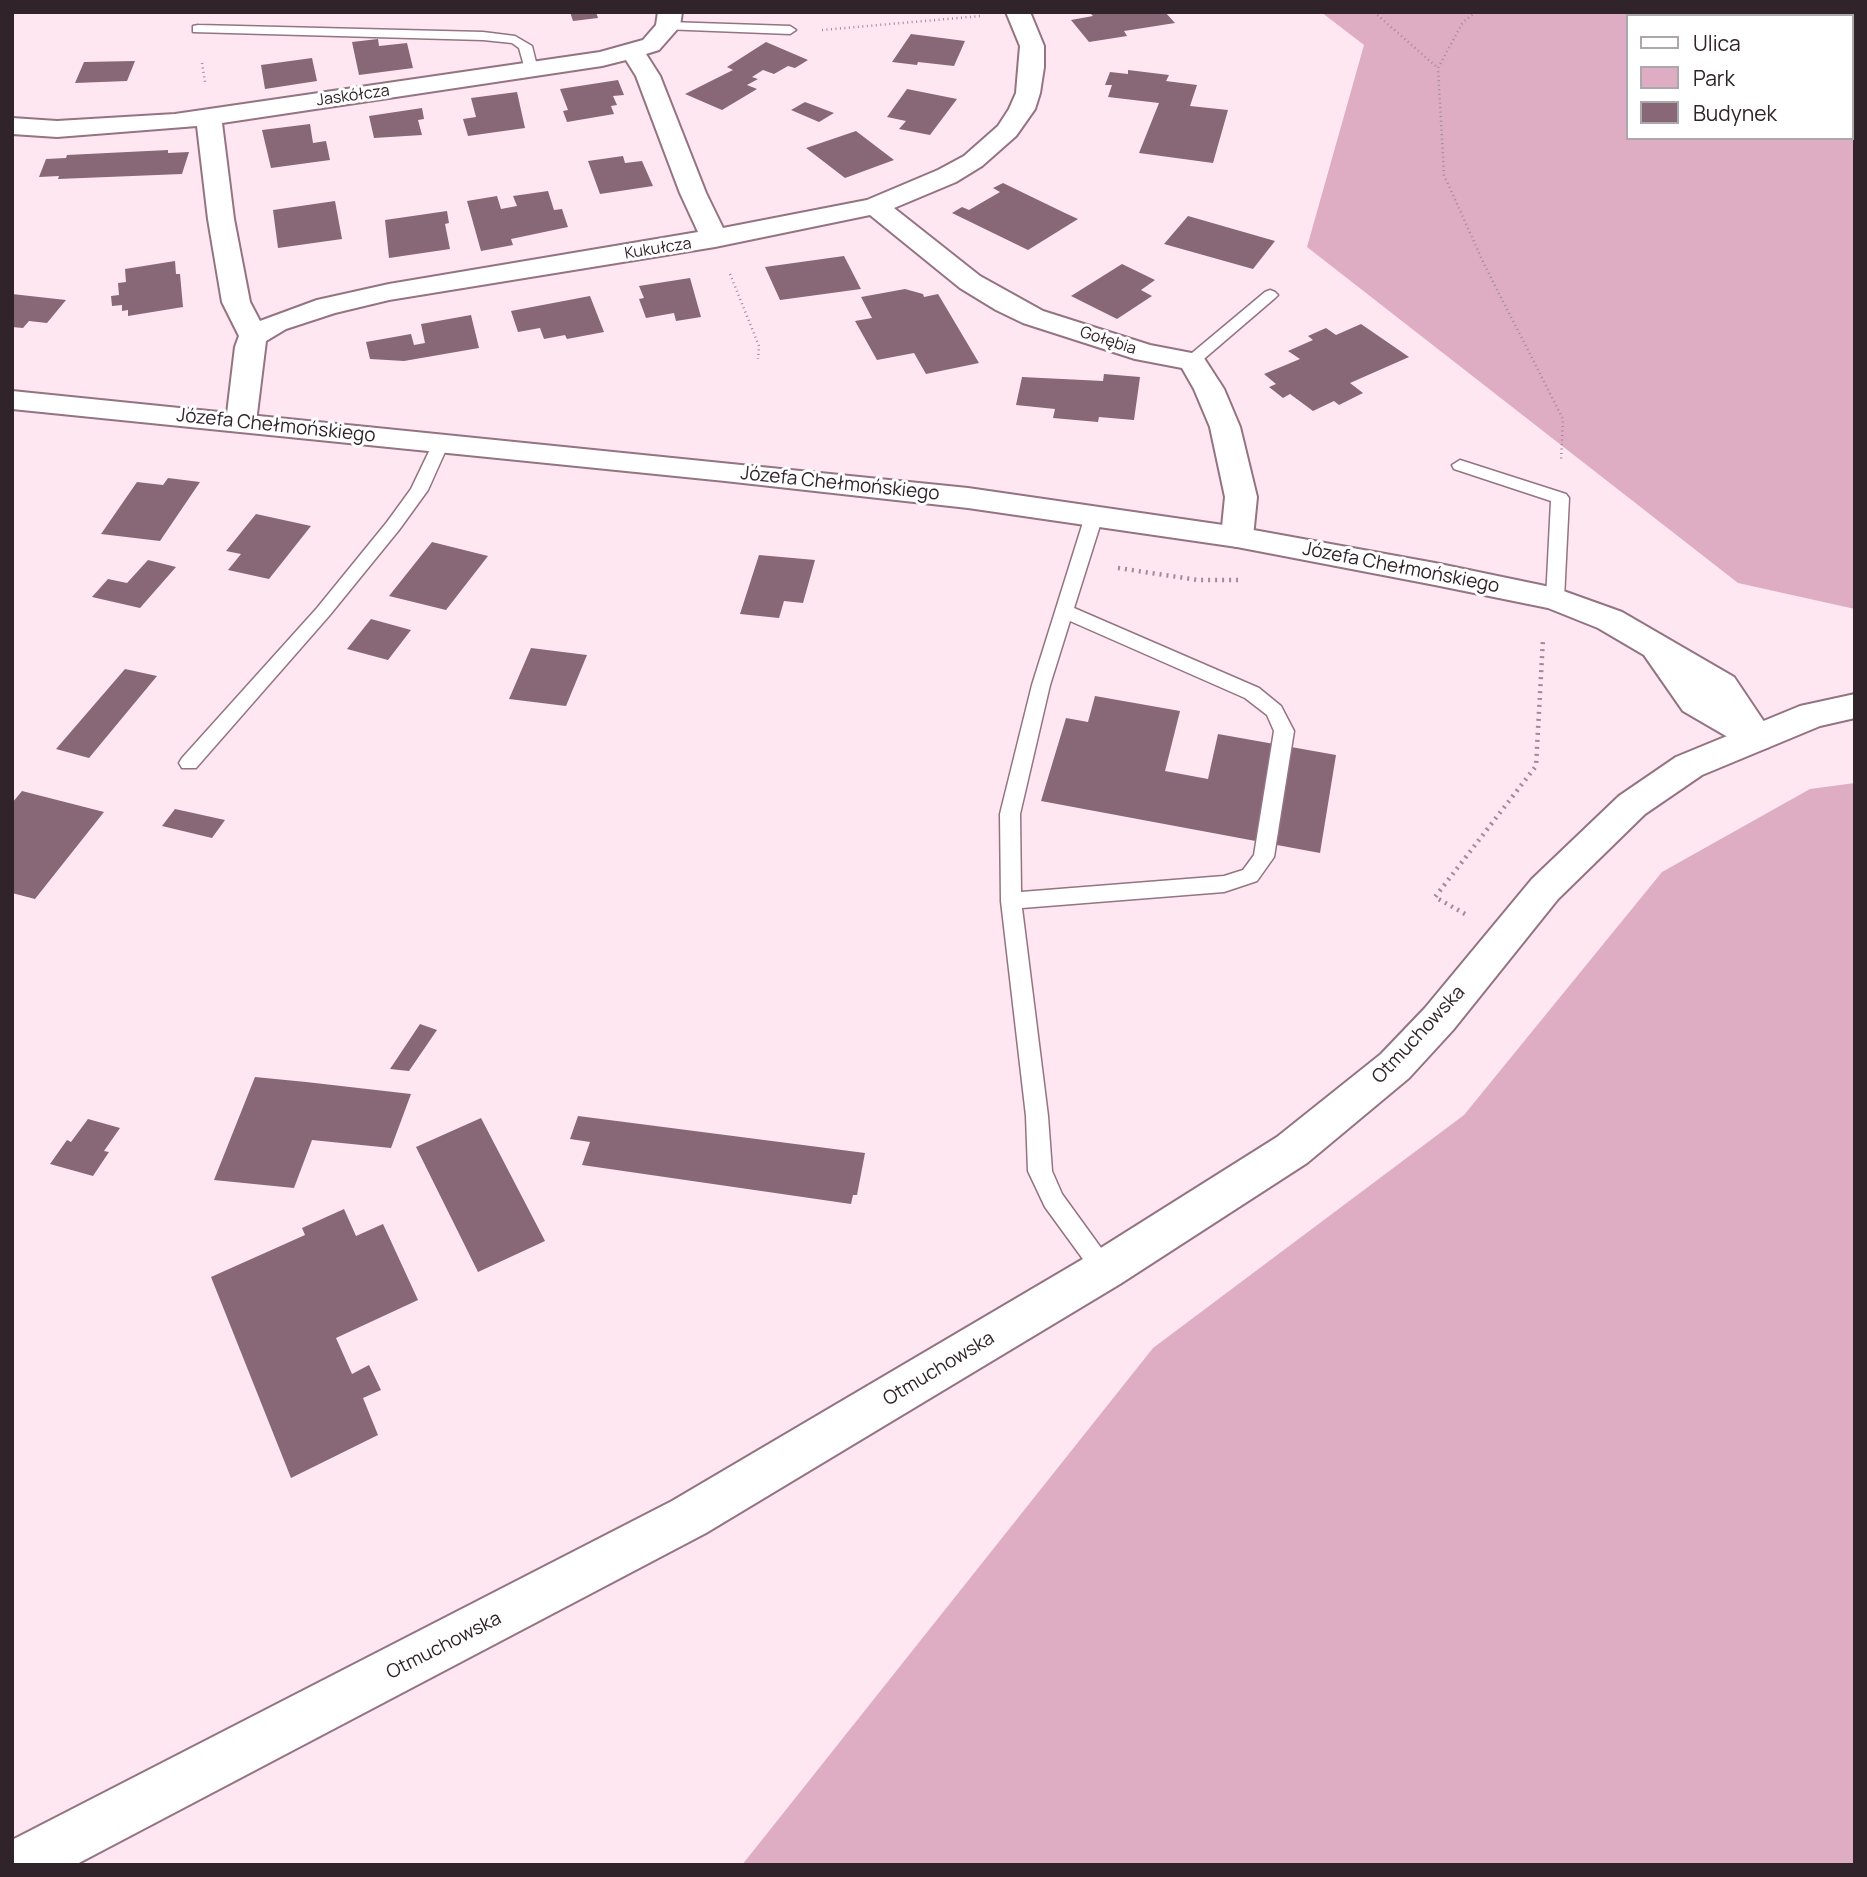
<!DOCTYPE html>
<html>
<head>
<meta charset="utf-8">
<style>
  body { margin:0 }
  #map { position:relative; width:1867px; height:1877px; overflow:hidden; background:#fee7f1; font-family:Manrope,sans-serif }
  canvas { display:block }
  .frame { position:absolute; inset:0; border:14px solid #302329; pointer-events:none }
  .legend { position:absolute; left:1626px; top:14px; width:228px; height:126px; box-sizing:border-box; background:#fff; border:2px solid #aca7a9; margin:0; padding:9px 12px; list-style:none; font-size:21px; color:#302329 }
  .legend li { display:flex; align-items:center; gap:14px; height:35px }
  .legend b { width:35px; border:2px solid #aca7a9 }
</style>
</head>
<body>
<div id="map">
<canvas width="1867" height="1877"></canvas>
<div class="frame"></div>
<ul class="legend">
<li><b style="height:9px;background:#fff"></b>Ulica</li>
<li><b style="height:19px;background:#deadc3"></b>Park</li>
<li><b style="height:19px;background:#886776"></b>Budynek</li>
</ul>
</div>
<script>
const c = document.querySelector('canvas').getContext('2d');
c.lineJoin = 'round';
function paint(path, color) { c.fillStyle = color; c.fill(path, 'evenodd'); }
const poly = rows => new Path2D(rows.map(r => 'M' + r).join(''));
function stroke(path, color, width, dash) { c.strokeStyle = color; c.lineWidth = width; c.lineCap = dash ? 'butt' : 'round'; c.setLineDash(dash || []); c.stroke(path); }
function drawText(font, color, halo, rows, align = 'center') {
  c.font = font + ' Manrope,sans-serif'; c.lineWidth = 6; c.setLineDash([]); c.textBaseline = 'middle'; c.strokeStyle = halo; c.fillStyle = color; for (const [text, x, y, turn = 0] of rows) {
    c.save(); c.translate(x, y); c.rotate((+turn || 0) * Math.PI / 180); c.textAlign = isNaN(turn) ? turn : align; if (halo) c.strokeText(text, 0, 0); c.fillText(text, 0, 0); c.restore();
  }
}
const green = poly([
  [1321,12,1855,12,1855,609,1738,583,1307,247,1364,45],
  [1627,16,1851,16,1851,138,1627,138],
  [1855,783,1855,1865,742,1865,1153,1348,1464,1115,1662,872,1810,789]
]);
const building = poly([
  [570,12,596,12,598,18,573,21],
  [1099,12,1165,12,1175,23,1124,31,1127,36,1089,42,1071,20,1093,16,1091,14],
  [911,34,965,41,954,66,918,62,917,65,892,62],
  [378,39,379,46,407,43,413,68,359,75,352,42],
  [766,42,808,60,795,68,788,66,774,74,763,70,752,77,758,79,747,85,757,89,722,110,685,94,733,70,727,67],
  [312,58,317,81,265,89,261,65],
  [135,61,127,81,75,83,84,62],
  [1128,70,1169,75,1166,81,1197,85,1190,106,1228,110,1213,163,1139,153,1159,103,1108,97,1112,85,1105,85,1110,72,1128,74],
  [618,80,624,95,613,96,617,105,611,106,614,114,567,122,563,111,568,110,560,89],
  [907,89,957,99,930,135,899,129,906,121,887,117],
  [517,92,525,128,468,136,463,119,476,117,471,98],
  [805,102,834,113,819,122,791,110],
  [422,108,424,119,418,120,422,135,374,138,369,116],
  [310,124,313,143,326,141,330,160,271,168,262,130],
  [856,131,894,160,845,178,806,148],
  [168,150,168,153,189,152,182,174,58,179,59,176,39,177,46,159,66,158,67,155],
  [623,156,625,163,642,161,653,186,600,194,588,161],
  [1003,183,1065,213,1078,219,1028,250,952,213,962,207,969,210,1000,192,993,188],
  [548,191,554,210,562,209,568,227,511,239,513,245,481,251,467,201,497,196,501,209,517,206,513,196],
  [335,201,342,239,278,248,273,210],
  [447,211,449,223,445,224,450,249,389,258,385,220],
  [1188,216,1275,241,1253,269,1164,244],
  [844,256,861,289,780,300,765,267],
  [175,261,176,274,180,274,183,307,128,316,128,310,122,311,122,305,112,306,111,296,119,295,118,283,126,282,125,269],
  [1122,264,1155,280,1141,290,1152,296,1117,319,1071,296],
  [690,278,701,317,676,321,674,313,646,318,639,299,644,298,639,286],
  [905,289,923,294,924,297,938,294,979,363,926,374,914,353,877,360,855,321,872,318,861,297],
  [12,294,66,300,47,323,29,321,23,328,12,327],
  [590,296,604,332,567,339,565,335,544,339,540,328,518,332,511,311],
  [471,315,479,348,404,361,370,359,366,342,411,334,414,345,425,343,421,324],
  [1361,324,1409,357,1350,383,1363,393,1339,405,1334,401,1313,411,1290,394,1283,398,1269,387,1276,384,1264,374,1300,359,1288,351,1313,340,1308,336,1326,328,1336,335],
  [1104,374,1140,377,1134,420,1099,417,1098,422,1053,418,1055,409,1016,405,1022,377,1103,381],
  [168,478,200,482,160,541,101,534,137,482,163,485],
  [256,514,311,526,269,579,228,570,241,554,226,551],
  [432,542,488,556,446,610,389,596],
  [759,555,815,560,803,603,784,601,779,618,740,614],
  [148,560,176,567,140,608,92,597,108,579,127,583],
  [371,619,411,630,388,660,347,649],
  [531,648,587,655,566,706,509,699],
  [125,669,157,676,89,758,56,749],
  [1095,696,1180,711,1165,771,1208,779,1218,734,1336,755,1320,853,1041,801,1066,718,1088,722],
  [22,791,104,812,35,899,12,893,12,803],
  [175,809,225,820,212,838,162,826],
  [420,1024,437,1030,409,1071,390,1069],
  [255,1077,306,1082,411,1094,391,1148,312,1140,294,1188,214,1180],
  [578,1116,865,1153,857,1195,853,1195,851,1204,582,1165,590,1142,570,1139],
  [481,1118,545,1241,478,1272,416,1147],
  [88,1119,120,1128,104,1151,109,1152,93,1176,50,1164,67,1140,71,1142],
  [344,1209,356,1236,383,1224,418,1300,336,1338,352,1374,369,1365,381,1390,363,1398,378,1435,291,1478,211,1277,305,1235,302,1228]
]);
const pathFar1 = poly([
  [1374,12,1438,68],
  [1476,12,1463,22,1438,68,1444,175,1484,264,1563,419,1561,462],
  [822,30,981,16],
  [202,63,205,82],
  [730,274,759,346,758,359]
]);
const path = poly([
  [1118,568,1198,580,1238,580],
  [1465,914,1435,897,1536,766,1543,639]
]);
const service = poly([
  [668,22,790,26,796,30,790,34,663,29,663,23,668,22],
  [198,25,483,32,515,36,532,46,538,70,531,74,526,73,519,48,512,43,483,40,193,32,193,26,198,25],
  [1270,290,1275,292,1278,295,1275,298,1198,364,1186,364,1184,361,1186,358,1265,292,1270,290],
  [441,438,449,443,428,490,399,530,329,616,196,768,182,768,179,763,182,758,317,608,387,522,411,489,433,443,441,438],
  [1460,460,1566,494,1569,498,1564,599,1561,603,1555,605,1546,599,1551,501,1454,469,1452,465,1460,460],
  [1094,510,1103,516,1074,608,1259,688,1281,706,1294,731,1274,857,1257,881,1224,892,1022,908,1048,1116,1052,1171,1062,1194,1112,1263,1116,1270,1112,1277,1104,1281,1096,1277,1045,1207,1028,1171,1026,1116,1001,901,1000,814,1032,685,1085,516,1094,510],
  [1070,621,1245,698,1267,715,1274,731,1254,855,1243,870,1224,876,1021,892,1020,814,1050,685,1070,621]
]);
const minor = poly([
  [658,12,682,12,680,26,659,50,646,54,660,76,706,193,723,228,867,200,938,170,964,156,998,126,1009,109,1016,93,1020,46,1006,12,1030,12,1044,46,1044,67,1040,93,1035,109,1016,136,982,166,956,182,894,208,980,276,1043,311,1150,345,1202,355,1224,389,1240,427,1257,497,1253,537,1248,544,1237,547,1226,544,1221,537,1225,497,1210,427,1194,389,1182,368,1135,359,1023,323,996,310,960,288,870,215,715,247,389,300,335,313,286,329,266,341,256,422,252,428,241,431,230,428,226,422,235,347,239,336,222,302,208,219,197,126,57,137,12,134,12,118,57,121,175,114,600,52,643,40,656,25,658,12],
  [626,60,636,76,680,193,698,232,389,284,317,300,260,321,250,302,234,219,222,123,602,66,626,60]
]);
const tertiary = poly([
  [12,391,968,488,1237,527,1435,563,1555,588,1622,612,1734,677,1775,738,1769,747,1757,751,1745,747,1683,711,1644,655,1598,628,1548,608,1435,585,1237,547,968,508,725,481,12,409,12,391]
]);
const secondary = poly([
  [1855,694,1855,718,1820,726,1702,775,1645,814,1558,899,1453,1030,1409,1078,1307,1163,1120,1284,706,1533,75,1865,12,1865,12,1840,672,1501,1088,1256,1277,1137,1381,1054,1425,1008,1532,879,1619,796,1676,757,1800,706,1855,694]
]);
const farStreetnames = [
  ["Jaskółcza",353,96,-8],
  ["Kukułcza",658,249,-9],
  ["Gołębia",1108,341,18]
];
const streetNames = [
  ["Józefa Chełmońskiego",276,426,6],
  ["Józefa Chełmońskiego",840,484,6],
  ["Józefa Chełmońskiego",1401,568,11],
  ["Otmuchowska",1419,1035,-47],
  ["Otmuchowska",939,1369,-31],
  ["Otmuchowska",444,1646,-27]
];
paint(green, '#deadc3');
paint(building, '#886776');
stroke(service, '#947382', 3);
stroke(minor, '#947382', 4);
stroke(tertiary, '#947382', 4);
stroke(secondary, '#947382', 4);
stroke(pathFar1, '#9f8c94', 2.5, [1, 3.5]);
stroke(path, '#9f8c94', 4.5, [2, 5]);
paint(service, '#fff');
paint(minor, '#fff');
paint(tertiary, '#fff');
paint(secondary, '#fff');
drawText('16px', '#302329', '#fff', farStreetnames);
drawText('19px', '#302329', '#fff', streetNames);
</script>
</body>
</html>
